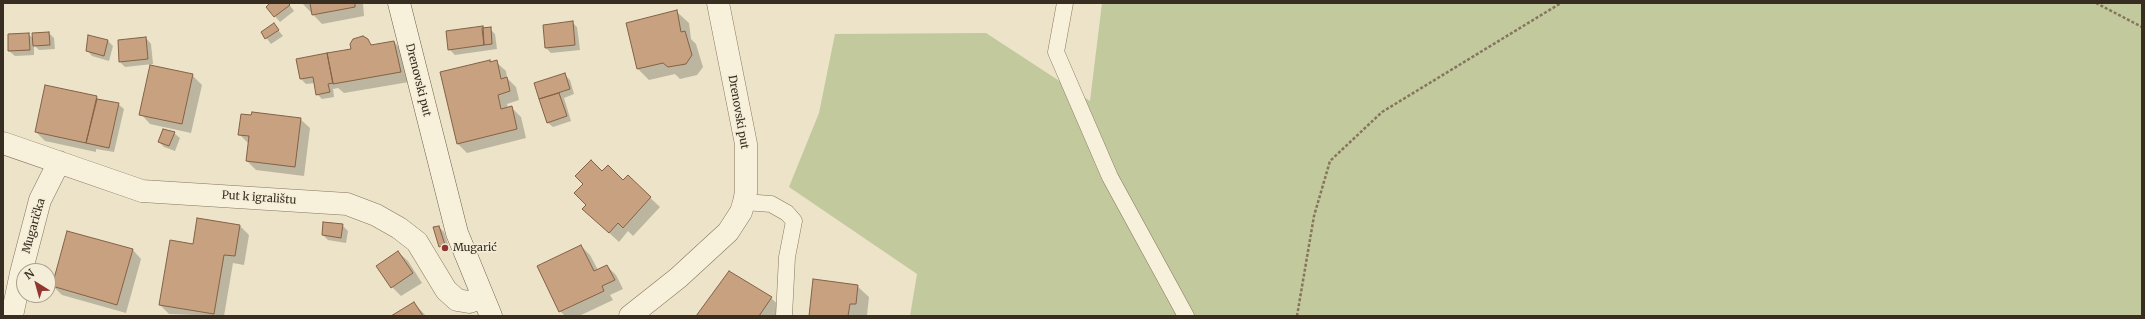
<!DOCTYPE html>
<html>
<head>
<meta charset="utf-8">
<style>
  body { margin:0 }
  #map { position:relative; width:2145px; height:319px; overflow:hidden; background:#ece3c8; font-family:Merriweather,serif }
  canvas { display:block }
  .frame { position:absolute; inset:0; border:4px solid #382d21; pointer-events:none }
  .north { position:absolute; left:16px; top:263px; width:40px; height:40px; box-sizing:border-box; background:#f4edd7; border:1px solid #a9a08e; border-radius:50%; rotate:323deg; font-size:11px; font-weight:700; line-height:16px; text-align:center; color:#382d21 }
  .north::after { content:''; display:block; margin:auto; width:14px; height:18px; background:#923632; clip-path:polygon(50% 0,100% 100%,50% 72%,0 100%) }
</style>
</head>
<body>
<div id="map">
<canvas width="2145" height="319"></canvas>
<div class="frame"></div>
<div class="north">N</div>
</div>
<script>
const c = document.querySelector('canvas').getContext('2d');
c.lineJoin = 'round';
function paint(path, color) { c.fillStyle = color; c.fill(path, 'evenodd'); }
const poly = rows => new Path2D(rows.map(r => 'M' + r).join(''));
function stroke(path, color, width, dash) { c.strokeStyle = color; c.lineWidth = width; c.lineCap = dash ? 'butt' : 'round'; c.setLineDash(dash || []); c.stroke(path); }
function drawText(font, color, halo, rows, align = 'center') {
  c.font = font + ' Merriweather,serif'; c.lineWidth = 3; c.setLineDash([]); c.textBaseline = 'middle'; c.strokeStyle = halo; c.fillStyle = color; for (const [text, x, y, turn = 0] of rows) {
    c.save(); c.translate(x, y); c.rotate((+turn || 0) * Math.PI / 180); c.textAlign = isNaN(turn) ? turn : align; if (halo) c.strokeText(text, 0, 0); c.fillText(text, 0, 0); c.restore();
  }
}
const green = poly([
  [1102,3,2142,3,2142,316,910,316,917,274,789,187,819,113,835,34,986,33,1090,101]
]);
const shadow = poly([
  [272,3,288,3,294,11,280,22,267,7],
  [302,3,363,3,364,16,322,24],
  [677,12,689,23,691,39,696,44,703,67,697,75,680,79,675,74,649,80,638,69],
  [572,22,577,27,580,50,551,53,546,48],
  [274,25,283,36,271,44,262,32],
  [484,29,490,29,495,34,497,49,455,55,449,49],
  [49,33,54,38,55,49,39,50,34,45,34,55,15,56,9,51,9,35,28,34,34,39,34,34],
  [89,36,108,41,113,46,109,61,92,56,87,50],
  [363,37,373,46,394,42,403,51,409,82,344,93,338,88,333,89,334,97,322,99,317,94,315,83,306,84,301,79,352,50],
  [146,38,151,44,153,64,125,67,120,62],
  [496,62,506,71,507,78,516,87,519,100,507,104,508,108,511,107,521,117,526,138,467,153,458,144,442,73],
  [564,74,570,80,574,94,564,98,571,121,553,127,547,122,535,84],
  [192,75,202,85,191,133,150,124,141,114],
  [45,86,118,104,124,109,114,152,96,149,96,152,45,141,36,132],
  [300,119,310,128,304,176,256,170,247,161,249,144,239,134],
  [174,133,180,138,175,151,164,147,159,142],
  [602,173,623,181,628,177,660,207,633,236,628,231,619,242,593,218,587,205],
  [342,225,348,231,346,243,328,240,323,235],
  [240,226,249,235,244,265,233,263,224,316,169,314,160,305],
  [439,227,444,232,450,250,445,252,440,247],
  [581,246,590,255,598,270,607,266,616,275,623,289,610,295,613,300,579,316,565,316,560,311],
  [132,249,141,259,126,313,62,295,53,286],
  [398,252,408,261,422,283,401,296,392,287],
  [857,286,869,297,867,315,810,316],
  [771,298,783,309,778,316,698,316,704,305,706,307],
  [414,303,426,316,393,316]
]);
const building = poly([
  [270,3,288,3,290,5,274,17,266,7,270,3],
  [310,3,355,3,355,7,312,15,310,3],
  [677,10,681,32,685,31,692,55,686,64,668,67,663,63,637,69,626,23,677,10],
  [573,21,575,45,545,48,543,25,573,21],
  [274,23,279,30,265,39,261,32,274,23],
  [483,26,484,45,448,50,446,31,483,26],
  [491,27,492,44,484,45,482,28,491,27],
  [49,32,50,45,33,46,32,33,49,32],
  [29,33,30,50,8,51,8,34,29,33],
  [88,35,108,40,104,56,86,51,88,35],
  [363,36,368,39,371,45,394,41,401,72,333,84,327,53,351,49,350,44,353,39,363,36],
  [146,37,148,59,119,62,118,40,146,37],
  [327,53,333,83,328,84,330,92,316,95,313,77,300,79,296,59,327,53],
  [490,60,490,62,497,60,501,79,507,77,510,91,498,95,501,109,512,106,517,129,457,144,440,72,490,60],
  [150,65,193,74,182,124,139,115,150,65],
  [565,73,570,89,539,99,534,83,565,73],
  [45,85,97,96,86,143,35,132,45,85],
  [559,93,567,116,547,123,539,99,559,93],
  [97,99,119,103,109,148,86,143,97,99],
  [252,112,301,118,295,167,246,161,249,136,238,135,241,114,251,115,252,112],
  [163,129,175,132,169,146,158,142,163,129],
  [591,160,602,171,608,165,623,180,628,175,651,197,623,228,618,223,609,233,582,209,586,205,574,193,583,184,575,176,591,160],
  [197,218,240,225,235,256,224,255,214,314,159,305,170,240,193,244,197,218],
  [323,222,343,224,341,238,322,235,323,222],
  [439,226,445,245,439,247,433,227,439,226],
  [67,231,133,249,117,305,52,286,67,231],
  [581,245,594,271,607,265,615,280,602,286,604,291,559,312,537,266,581,245],
  [398,251,413,273,391,288,376,266,398,251],
  [729,271,772,297,759,316,696,316,729,271],
  [813,279,858,285,856,304,850,304,848,316,809,316,813,279],
  [414,302,423,316,391,316,414,302]
]);
const path = poly([
  [2096,3,2142,27],
  [1297,316,1314,216,1330,161,1382,112,1561,3]
]);
const lane = poly([
  [1065,3,1056,52,1110,177,1186,316],
  [744,202,771,204,787,213,794,221,787,257,784,316]
]);
const street = poly([
  [3,143,142,191,347,204,376,215,399,228,417,242,446,290,457,300,469,302,482,298],
  [12,316,21,273,40,200,59,162],
  [630,316,678,278,728,232,741,212,744,202,746,192,746,144,718,3]
]);
const secondary = poly([
  [399,3,457,233,491,316]
]);
const markers = [
  [445,248,4,"#923632"]
];
const streetNames = [
  ["Drenovski put",418,80,76],
  ["Drenovski put",738,112,80],
  ["Put k igralištu",259,198,4],
  ["Mugarička",34,226,-74]
];
const poiNames = [
  ["Mugarić",453,248]
];
paint(green, '#c2c99c');
paint(shadow, '#0003');
paint(building, '#c7a180');
stroke(building, '#846145', 1);
stroke(lane, '#86755e', 17);
stroke(street, '#86755e', 23);
stroke(secondary, '#685741', 23);
stroke(path, '#86755e', 2.5, [3, 2]);
stroke(lane, '#f7f0db', 16);
stroke(street, '#f7f0db', 22);
stroke(secondary, '#f7f0db', 22);
for (const [x, y, r, color] of markers) { const dot = new Path2D(); dot.arc(x, y, r, 0, 2 * Math.PI); c.fillStyle = color; c.fill(dot); stroke(dot, '#f4edd7', 1.5); }
drawText('11px', '#382d21', '#f4edd7', streetNames);
drawText('11px', '#382d21', '#f4edd7', poiNames, 'left');
</script>
</body>
</html>
